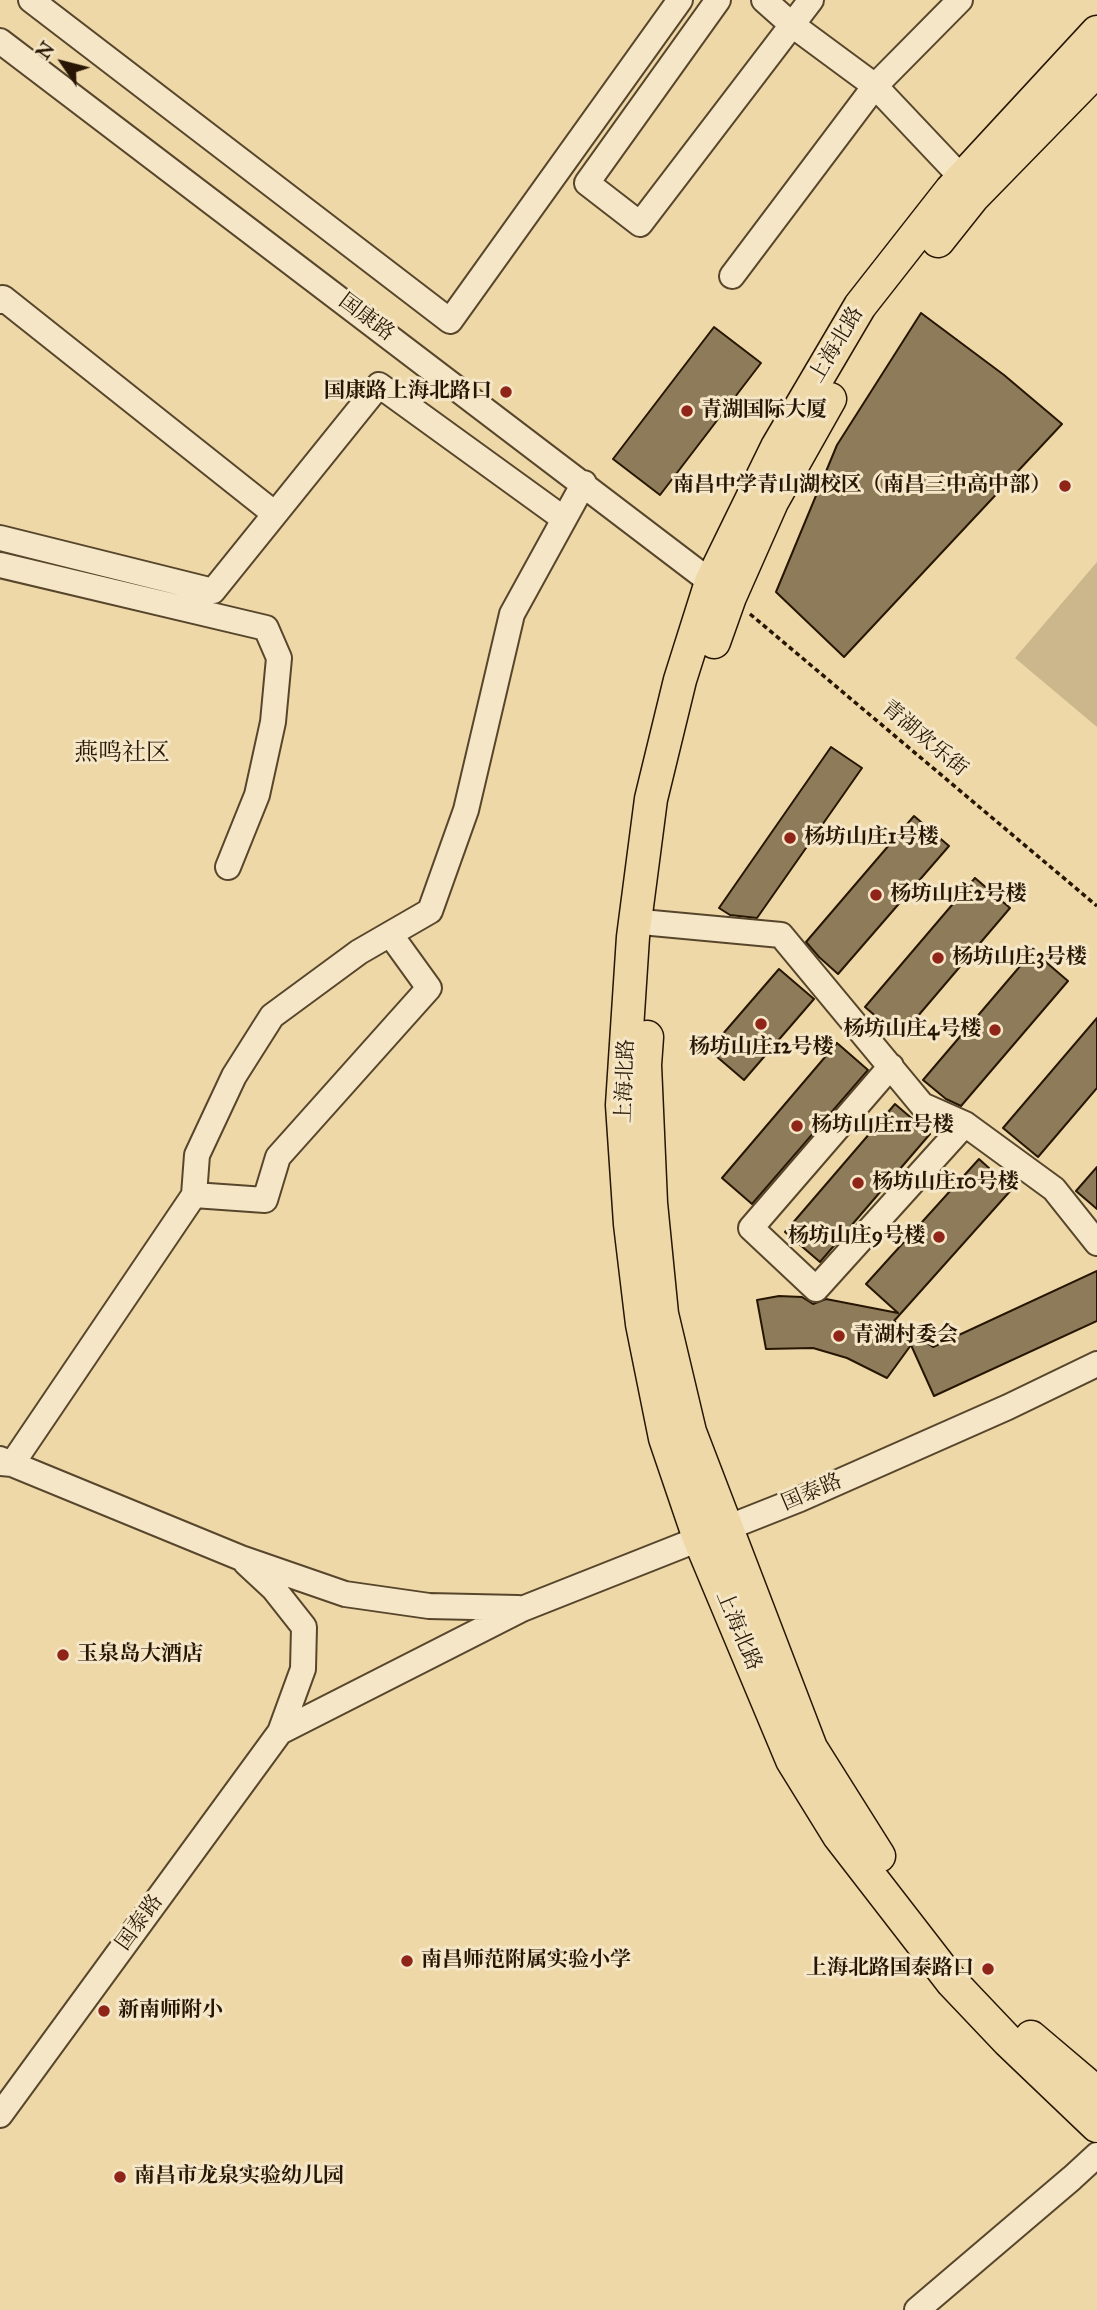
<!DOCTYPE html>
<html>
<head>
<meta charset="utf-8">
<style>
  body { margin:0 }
  #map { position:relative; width:1097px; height:2310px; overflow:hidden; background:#eed8a8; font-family:"IM FELL Great Primer",serif }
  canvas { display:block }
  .north { position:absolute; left:28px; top:28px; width:70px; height:70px; -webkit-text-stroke:5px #f4e6c6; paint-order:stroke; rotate:305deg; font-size:19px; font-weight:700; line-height:28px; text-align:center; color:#261603 }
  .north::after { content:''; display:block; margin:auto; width:24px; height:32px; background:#261603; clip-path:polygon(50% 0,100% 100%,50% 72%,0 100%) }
</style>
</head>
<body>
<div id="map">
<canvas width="1097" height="2310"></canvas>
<div class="north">N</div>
</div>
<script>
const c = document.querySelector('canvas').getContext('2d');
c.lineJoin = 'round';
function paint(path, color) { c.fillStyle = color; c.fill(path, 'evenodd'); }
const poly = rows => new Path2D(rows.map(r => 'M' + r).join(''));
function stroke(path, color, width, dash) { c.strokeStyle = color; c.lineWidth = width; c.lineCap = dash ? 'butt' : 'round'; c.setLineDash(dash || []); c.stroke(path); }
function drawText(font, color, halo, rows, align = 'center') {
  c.font = font + ' "IM FELL Great Primer","Noto Serif SC",serif'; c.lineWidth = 6; c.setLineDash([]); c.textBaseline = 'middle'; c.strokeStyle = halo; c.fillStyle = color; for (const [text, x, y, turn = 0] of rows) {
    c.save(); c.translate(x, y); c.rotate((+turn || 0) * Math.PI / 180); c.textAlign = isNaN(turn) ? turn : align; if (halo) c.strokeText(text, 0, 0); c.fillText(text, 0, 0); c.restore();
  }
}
const green = poly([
  [1097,562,1097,727,1015,658]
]);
const building = poly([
  [921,313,1004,375,1062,424,844,657,776,592,837,445,921,313],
  [714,327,761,363,660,495,613,459,714,327],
  [831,747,862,768,757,918,730,915,719,908,831,747],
  [914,816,949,846,838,974,819,957,806,942,914,816],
  [975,878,1010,908,900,1037,865,1007,975,878],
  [1033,951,1068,981,961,1106,946,1099,923,1080,1033,951],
  [779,969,814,999,744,1080,709,1050,779,969],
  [1097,1018,1097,1088,1038,1157,1003,1128,1097,1018],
  [837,1043,868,1070,752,1204,722,1178,837,1043],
  [895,1104,930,1134,820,1262,785,1232,895,1104],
  [979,1159,1012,1189,894,1321,933,1347,1097,1271,1097,1321,934,1396,911,1345,887,1378,847,1358,813,1348,766,1349,757,1300,779,1296,802,1297,813,1304,826,1299,898,1313,866,1284,979,1159],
  [1097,1167,1097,1209,1076,1191,1097,1167]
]);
const path = poly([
  [750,614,1097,906]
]);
const minor = poly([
  [31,0,450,321,680,0],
  [718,0,587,183,640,224,811,0],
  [764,0,791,24,875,86,962,178],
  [0,41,724,592],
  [732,276,875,86,960,0],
  [0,301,3,298,275,514],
  [0,538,213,591,379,385,564,519],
  [0,565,266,628,279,658,273,722,257,795,228,867],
  [652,923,781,935,922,1105,965,1124,1054,1189,1097,1243],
  [891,1066,751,1228,816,1289,965,1124],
  [194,1195,265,1200,278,1157,429,988,390,934],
  [0,1459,241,1558,345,1594,429,1606,518,1608],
  [0,1463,12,1464,194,1195,197,1155,234,1076,272,1016,359,952,430,911,466,810,512,614,584,483],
  [246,1563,274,1589,304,1627,303,1669,280,1732],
  [0,2115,280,1732,522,1609,800,1499,1008,1407,1097,1364],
  [917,2310,1072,2178,1097,2155]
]);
const major = poly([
  [1097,32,951,190,860,306,777,447,711,582,680,680,651,799,633,937,622,1105,630,1224,642,1324,665,1438,699,1538,792,1760,839,1836,952,1982,1008,2041,1097,2126],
  [938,241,973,197,1097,70],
  [714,642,730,597,772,502,830,399],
  [647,1037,645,1065,651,1203,662,1314,690,1432,811,1748,879,1856],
  [1031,2037,1097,2093]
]);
const markers = [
  [506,392,7,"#8f2418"],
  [687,411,7,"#8f2418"],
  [1065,486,7,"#8f2418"],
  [790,838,7,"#8f2418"],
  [876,895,7,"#8f2418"],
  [938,958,7,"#8f2418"],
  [761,1024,7,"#8f2418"],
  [995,1030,7,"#8f2418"],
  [797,1126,7,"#8f2418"],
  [858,1183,7,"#8f2418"],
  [939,1237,7,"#8f2418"],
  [839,1336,7,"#8f2418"],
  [63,1655,7,"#8f2418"],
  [407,1961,7,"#8f2418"],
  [988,1969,7,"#8f2418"],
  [104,2011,7,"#8f2418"],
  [120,2177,7,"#8f2418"]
];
const streetNames = [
  ["国康路",366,318,37],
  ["上海北路",837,345,-59],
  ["青湖欢乐街",924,739,40],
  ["上海北路",626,1081,-88],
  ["国泰路",812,1493,-23],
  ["上海北路",738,1631,67],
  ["国泰路",140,1923,-54]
];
const poiNames = [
  ["国康路上海北路口",492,392,"right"],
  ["青湖国际大厦",701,411],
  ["南昌中学青山湖校区（南昌三中高中部）",1051,486,"right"],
  ["杨坊山庄1号楼",804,838],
  ["杨坊山庄2号楼",890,895],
  ["杨坊山庄3号楼",952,958],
  ["杨坊山庄4号楼",981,1030,"right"],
  ["杨坊山庄12号楼",761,1048,"center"],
  ["杨坊山庄11号楼",811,1126],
  ["杨坊山庄10号楼",872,1183],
  ["杨坊山庄9号楼",925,1237,"right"],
  ["青湖村委会",853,1336],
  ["玉泉岛大酒店",77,1655],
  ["南昌师范附属实验小学",421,1961],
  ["上海北路国泰路口",974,1969,"right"],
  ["新南师附小",118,2011],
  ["南昌市龙泉实验幼儿园",134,2177]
];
const quarterNames = [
  ["燕鸣社区",122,754]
];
paint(green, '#ccb78c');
paint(building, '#8e7b59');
stroke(building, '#261603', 2);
stroke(minor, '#58462c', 28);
stroke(major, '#261603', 35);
stroke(path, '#261603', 3.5, [5, 3.5]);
stroke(minor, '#f4e6c6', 24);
stroke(major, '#eed8a8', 32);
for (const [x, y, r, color] of markers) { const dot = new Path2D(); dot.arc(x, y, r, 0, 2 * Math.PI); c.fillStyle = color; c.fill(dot); stroke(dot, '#f4e6c6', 2.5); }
drawText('21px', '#261603', '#f4e6c6', streetNames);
drawText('bold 21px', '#261603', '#f4e6c6', poiNames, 'left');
drawText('24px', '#261603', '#f4e6c6', quarterNames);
</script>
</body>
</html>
